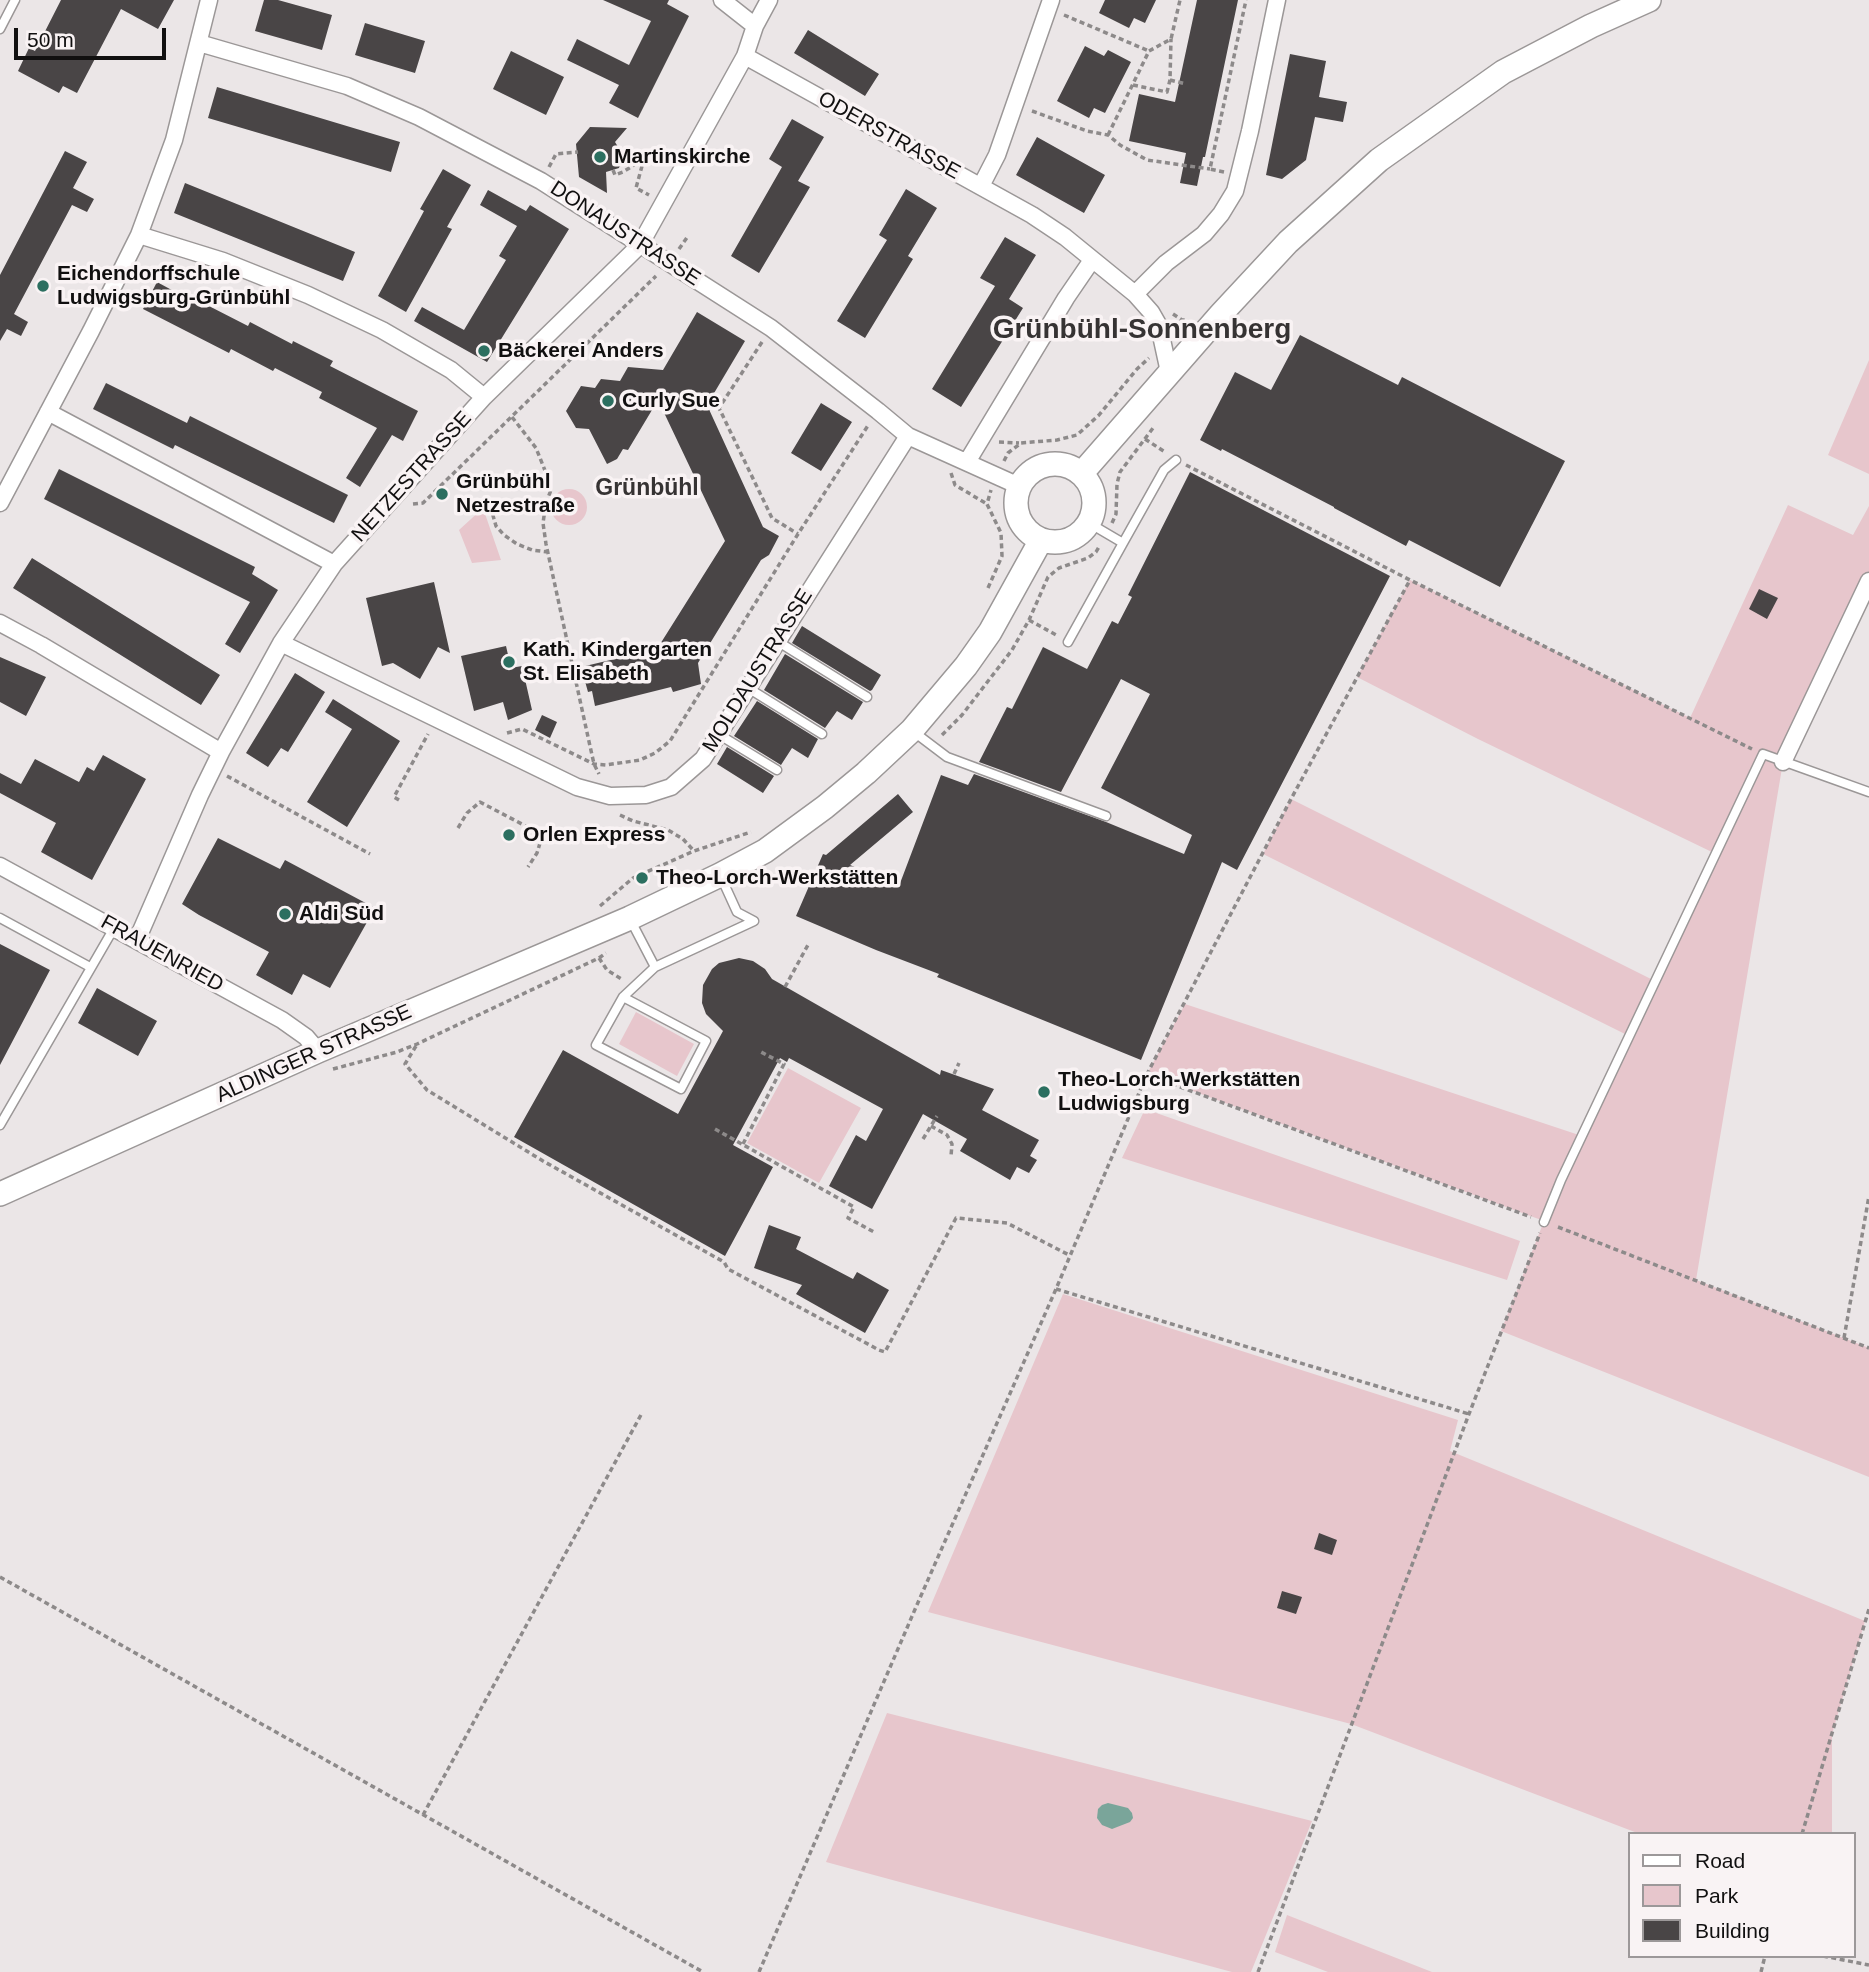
<!DOCTYPE html>
<html>
<head>
<meta charset="utf-8">
<style>
  body { margin:0 }
  #map { position:relative; width:1869px; height:1972px; overflow:hidden; background:#ebe6e7; font-family:Arial,sans-serif }
  canvas { display:block }
  .legend { position:absolute; left:1628px; top:1832px; width:228px; height:126px; box-sizing:border-box; background:#f9f3f4; border:2px solid #9c9899; margin:0; padding:9px 12px; list-style:none; font-size:21px; color:#111010 }
  .legend li { display:flex; align-items:center; gap:14px; height:35px }
  .legend b { width:35px; border:2px solid #9c9899 }
  .scale { position:absolute; left:14px; top:28px; width:152px; height:32px; box-sizing:border-box; border:4px solid #111010; border-top:0; padding-left:9px; font-size:21px; line-height:24px; white-space:nowrap; color:#111010; -webkit-text-stroke:5px #f9f3f4; paint-order:stroke }
</style>
</head>
<body>
<div id="map">
<canvas width="1869" height="1972"></canvas>
<ul class="legend">
<li><b style="height:9px;background:#fff"></b>Road</li>
<li><b style="height:19px;background:#e7c6cc"></b>Park</li>
<li><b style="height:19px;background:#494546"></b>Building</li>
</ul>
<div class="scale">50 m</div>
</div>
<script>
const c = document.querySelector('canvas').getContext('2d');
c.lineJoin = 'round';
function paint(path, color) { c.fillStyle = color; c.fill(path, 'evenodd'); }
const poly = rows => new Path2D(rows.map(r => 'M' + r).join(''));
function stroke(path, color, width, dash) { c.strokeStyle = color; c.lineWidth = width; c.lineCap = dash ? 'butt' : 'round'; c.setLineDash(dash || []); c.stroke(path); }
function drawText(font, color, halo, rows, align = 'center') {
  c.font = font + ' Arial,sans-serif'; c.lineWidth = 7; c.setLineDash([]); c.textBaseline = 'middle'; c.strokeStyle = halo; c.fillStyle = color; for (const [text, x, y, turn = 0] of rows) {
    c.save(); c.translate(x, y); c.rotate((+turn || 0) * Math.PI / 180); c.textAlign = isNaN(turn) ? turn : align; if (halo) c.strokeText(text, 0, 0); c.fillText(text, 0, 0); c.restore();
  }
}
const green = poly([
  [1869,360,1869,474,1828,455],
  '551 507a18 18 0 1 1 36 0a18 18 0 1 1-36 0Z',
  [1788,505,1853,535,1869,506,1869,581,1783,762,1696,1280,1869,1348,1869,1477,1501,1331,1544,1221,1147,1074,1185,1004,1582,1136,1629,1036,1263,854,1291,799,1655,981,1716,854,1478,739,1357,677,1410,580,1690,718],
  [483,508,501,560,472,563,459,530],
  [636,1012,694,1044,677,1076,619,1044],
  [788,1068,861,1108,819,1183,747,1143],
  [1145,1109,1520,1241,1507,1280,1122,1158],
  [1063,1294,1458,1420,1450,1451,1865,1621,1832,1734,1832,1834,1640,1834,1351,1724,928,1612],
  [887,1713,1312,1821,1251,1972,1232,1972,826,1862],
  [1287,1915,1432,1972,1328,1972,1275,1952]
]);
const water = poly([
  [1108,1803,1128,1808,1132,1813,1133,1818,1130,1822,1112,1829,1102,1825,1097,1818,1098,1809,1102,1805]
]);
const building = poly([
  [61,0,174,0,158,29,121,9,77,93,63,86,59,93,18,71,29,48,35,51],
  [264,0,278,0,332,15,322,50,255,31],
  [603,0,669,0,667,4,689,16,638,118,609,103,619,85,567,60,577,39,629,65,651,21],
  [1105,0,1156,0,1145,23,1134,18,1129,28,1099,13],
  [1197,0,1238,0,1205,157,1203,157,1197,186,1180,183,1186,153,1129,141,1139,94,1175,102],
  [365,23,425,41,415,73,355,55],
  [808,30,879,74,865,96,794,53],
  [1085,46,1104,56,1108,50,1131,62,1105,113,1094,108,1089,118,1057,101],
  [511,51,564,77,546,115,493,89],
  [1290,54,1326,61,1319,97,1347,102,1343,122,1315,117,1306,160,1282,179,1266,175],
  [217,87,400,142,391,172,208,118],
  [792,119,824,137,798,181,810,187,759,273,731,256,782,167,769,159],
  [590,127,627,128,615,142,623,155,619,168,606,172,607,193,579,177,576,144],
  [1037,137,1105,175,1084,213,1016,175],
  [65,151,87,162,73,188,94,199,87,212,72,205,14,314,28,322,21,336,7,329,0,341,0,275],
  [443,169,471,185,447,227,452,229,406,312,378,296,424,211,420,209],
  [185,183,355,252,343,281,174,213],
  [906,189,937,208,908,256,913,259,865,338,837,321,887,240,879,235],
  [488,190,526,211,530,205,569,229,487,362,414,321,422,307,464,330,506,260,499,256,517,226,480,205],
  [1005,237,1036,255,1009,299,1023,308,961,407,932,389,995,286,980,278],
  [157,282,203,307,205,304,248,326,250,322,292,344,293,341,333,361,330,366,418,411,403,441,392,435,360,487,346,478,377,428,319,398,322,392,275,368,273,371,231,349,229,353,143,309],
  [697,312,745,341,707,405,763,527,779,536,769,555,761,560,698,663,701,684,673,692,671,687,595,706,592,691,588,692,581,667,657,649,725,541,658,400,628,450,623,449,617,459,607,464,589,429,576,428,566,411,581,386,595,388,601,379,620,381,628,367,663,370],
  [1300,335,1398,385,1402,377,1565,461,1500,587,1409,540,1406,546,1334,508,1334,507,1222,449,1221,451,1200,440,1235,372,1271,390],
  [106,383,187,423,190,416,348,495,334,523,175,445,173,449,93,409],
  [821,403,852,422,821,471,791,453],
  [59,469,255,567,252,574,278,590,240,653,225,644,250,602,44,499],
  [1190,472,1390,576,1237,870,1222,862,1141,1060,937,977,939,974,876,950,796,916,823,854,826,855,898,794,913,812,850,865,899,886,941,775,968,785,974,774,1106,822,1184,854,1192,835,1101,788,1150,694,1121,679,1061,792,979,762,1007,707,1012,709,1043,647,1087,669,1112,621,1118,624,1132,597,1128,595],
  [32,558,220,675,201,705,13,588],
  [434,582,450,653,438,647,420,679,393,663,382,666,366,598],
  [1759,589,1778,598,1767,619,1749,609],
  [802,626,881,675,872,690,870,691,792,643],
  [506,646,511,668,522,666,532,710,508,720,503,702,474,711,461,656],
  [785,654,863,702,852,720,837,711,825,728,764,690],
  [0,657,46,677,26,716,0,702],
  [295,673,325,692,288,752,281,748,268,767,246,753],
  [333,699,400,741,347,827,307,802,352,729,325,712],
  [757,701,818,739,808,758,792,748,781,765,734,736],
  [542,715,557,722,550,738,535,730],
  [727,747,774,776,763,793,717,764],
  [103,755,146,779,92,880,41,852,56,823,0,793,0,773,21,784,35,759,79,782,87,767,94,771],
  [218,838,280,869,285,860,375,908,330,988,303,974,292,995,256,975,269,952,199,915,182,904],
  [0,944,50,970,0,1065],
  [739,958,753,961,765,969,772,979,940,1075,941,1070,994,1089,982,1110,1039,1140,1030,1156,1037,1160,1029,1173,1017,1167,1010,1180,960,1151,967,1139,923,1114,872,1209,829,1186,856,1135,866,1141,883,1109,789,1058,787,1062,780,1058,733,1145,773,1167,725,1256,514,1137,563,1050,678,1114,723,1031,706,1014,702,1003,703,985,712,969,719,963],
  [97,988,157,1021,138,1056,78,1023],
  [769,1225,801,1237,796,1249,853,1279,857,1272,889,1290,865,1333,796,1294,802,1285,754,1268],
  [1319,1533,1337,1540,1332,1555,1314,1549],
  [1282,1591,1302,1597,1296,1614,1277,1608]
]);
const path = poly([
  [1064,15,1149,51],
  [1170,80,1186,84],
  [1133,85,1167,92,1170,80,1171,39],
  [1032,111,1087,131,1108,135,1120,145,1147,160,1210,169],
  [1108,135,1149,51,1171,39,1180,0],
  [549,167,556,154,578,152],
  [613,170,615,175,623,172,634,165,638,152,645,155,636,188,649,195],
  [1224,172,1210,169,1246,0],
  [679,249,688,236],
  [1173,314,1182,320,1188,320],
  [762,342,719,408,772,518,798,534],
  [512,417,536,448,548,478,551,490,546,503,543,523,546,544,588,737,594,764,599,774],
  [1145,439,1165,452],
  [999,442,1019,443],
  [1004,461,1008,453,1021,443,1057,440,1077,435,1099,415,1137,369,1149,358],
  [1186,465,1410,580,1752,749],
  [951,473,955,485,987,504],
  [488,498,496,526,504,535,517,544,532,550,548,552],
  [413,504,423,503,656,276],
  [1112,523,1116,514,1117,484,1120,472,1153,428],
  [988,588,1002,556,1001,533,987,504,991,490],
  [1029,620,1058,636],
  [507,733,522,729,594,764,606,765,640,760,655,753,670,741,798,534,869,424],
  [942,735,962,715,1012,650,1029,620,1048,577,1059,568,1088,558,1096,552,1100,545],
  [227,776,370,854],
  [399,800,394,797,428,734],
  [620,815,633,821,668,830,683,839,694,851],
  [458,828,467,813,480,802,537,832,540,843,537,853,528,867],
  [600,906,633,878,694,851,751,832],
  [599,958,607,970,623,980],
  [785,987,809,943],
  [416,1046,405,1064,427,1090,543,1161,724,1262,728,1269,879,1350,885,1352,956,1218,1007,1223,1069,1255],
  [333,1069,397,1052,417,1044,599,958,606,953],
  [954,1074,959,1063],
  [1148,1075,1531,1217],
  [931,1126,947,1135,952,1144,951,1156],
  [715,1129,854,1207,848,1218,874,1232],
  [923,1139,937,1116],
  [743,1144,784,1064,761,1052],
  [1558,1227,1869,1348],
  [1056,1289,1469,1414],
  [1844,1338,1869,1196],
  [0,1577,703,1972],
  [423,1815,642,1413],
  [1802,1834,1869,1609],
  [1823,1956,1869,1965],
  [759,1972,916,1607,1056,1289,1147,1074,1291,799,1410,580],
  [1258,1972,1469,1414,1540,1233],
  [1761,1972,1765,1956]
]);
const lane = poly([
  [0,29,15,0],
  [1123,543,1164,470,1176,460],
  [777,641,867,697],
  [1068,642,1123,543,1089,523],
  [748,688,822,734],
  [914,732,947,757,1106,816],
  [718,734,777,770],
  [0,918,90,967],
  [631,921,655,967,754,921,737,912,721,877],
  [623,997,706,1041,681,1089,596,1045,623,997,655,967],
  [0,1125,114,928],
  [1544,1222,1561,1180,1763,754,1869,792]
]);
const street = poly([
  [722,0,755,26],
  [769,0,755,26,745,56,1032,215,1065,237,1135,294,1151,312,1159,326,1169,372],
  [199,43,347,86,419,117,541,181,771,328,878,411,908,436,1019,486],
  [981,186,997,155,1051,0],
  [139,235,223,261,308,295,382,330,451,370,484,397],
  [1135,294,1166,263,1204,234,1221,214,1235,191,1250,131,1277,0],
  [48,412,334,564],
  [967,462,1066,298,1092,260],
  [0,503,91,331,139,235,174,140,209,0],
  [0,623,41,645,221,752],
  [281,643,577,787,610,796,646,795,671,787,703,759,908,436],
  [1783,762,1869,581],
  [0,866,282,1020,306,1037,318,1051],
  [137,940,200,795,221,752,281,643,334,564,484,397,640,245,745,56]
]);
const secondary = poly([
  '1016 503a39 39 0 1 1 78 0a39 39 0 1 1-78 0Z',
  [1082,473,1221,314,1288,242,1379,160,1503,72,1591,26,1649,0],
  [0,1194,318,1051,630,918,720,875,765,851,825,807,866,773,912,730,966,666,990,632,1041,540]
]);
const markers = [
  [600,157,7,"#2c6f60"],
  [43,286,7,"#2c6f60"],
  [484,351,7,"#2c6f60"],
  [608,401,7,"#2c6f60"],
  [442,494,7,"#2c6f60"],
  [509,662,7,"#2c6f60"],
  [509,835,7,"#2c6f60"],
  [642,878,7,"#2c6f60"],
  [285,914,7,"#2c6f60"],
  [1044,1092,7,"#2c6f60"]
];
const streetNames = [
  ["ODERSTRASSE",889,136,29],
  ["DONAUSTRASSE",625,234,33],
  ["NETZESTRASSE",412,477,-48],
  ["MOLDAUSTRASSE",758,671,-58],
  ["FRAUENRIED",162,954,29],
  ["ALDINGER STRASSE",314,1054,-24]
];
const poiNames = [
  ["Martinskirche",614,157],
  ["Eichendorffschule",57,274],
  ["Ludwigsburg-Grünbühl",57,298],
  ["Bäckerei Anders",498,351],
  ["Curly Sue",622,401],
  ["Grünbühl",456,482],
  ["Netzestraße",456,506],
  ["Kath. Kindergarten",523,650],
  ["St. Elisabeth",523,674],
  ["Orlen Express",523,835],
  ["Theo-Lorch-Werkstätten",656,878],
  ["Aldi Süd",299,914],
  ["Theo-Lorch-Werkstätten",1058,1080],
  ["Ludwigsburg",1058,1104]
];
const neighbourhoodNames = [
  ["Grünbühl",647,489]
];
const districtNames = [
  ["Grünbühl-Sonnenberg",1142,330]
];
paint(green, '#e7c6cc');
paint(water, '#7aa59a');
paint(building, '#494546');
stroke(lane, '#9b9797', 11);
stroke(street, '#9b9797', 19);
stroke(secondary, '#9b9797', 26);
stroke(path, '#8d8a8a', 3.5, [5, 3.5]);
stroke(lane, '#fff', 8);
stroke(street, '#fff', 16);
stroke(secondary, '#fff', 23);
for (const [x, y, r, color] of markers) { const dot = new Path2D(); dot.arc(x, y, r, 0, 2 * Math.PI); c.fillStyle = color; c.fill(dot); stroke(dot, '#f9f3f4', 2.5); }
drawText('21px', '#111010', '#f9f3f4', streetNames);
drawText('bold 21px', '#111010', '#f9f3f4', poiNames, 'left');
drawText('bold 23px', '#363333', '#f9f3f4', neighbourhoodNames);
drawText('bold 28px', '#363333', '#f9f3f4', districtNames);
</script>
</body>
</html>
